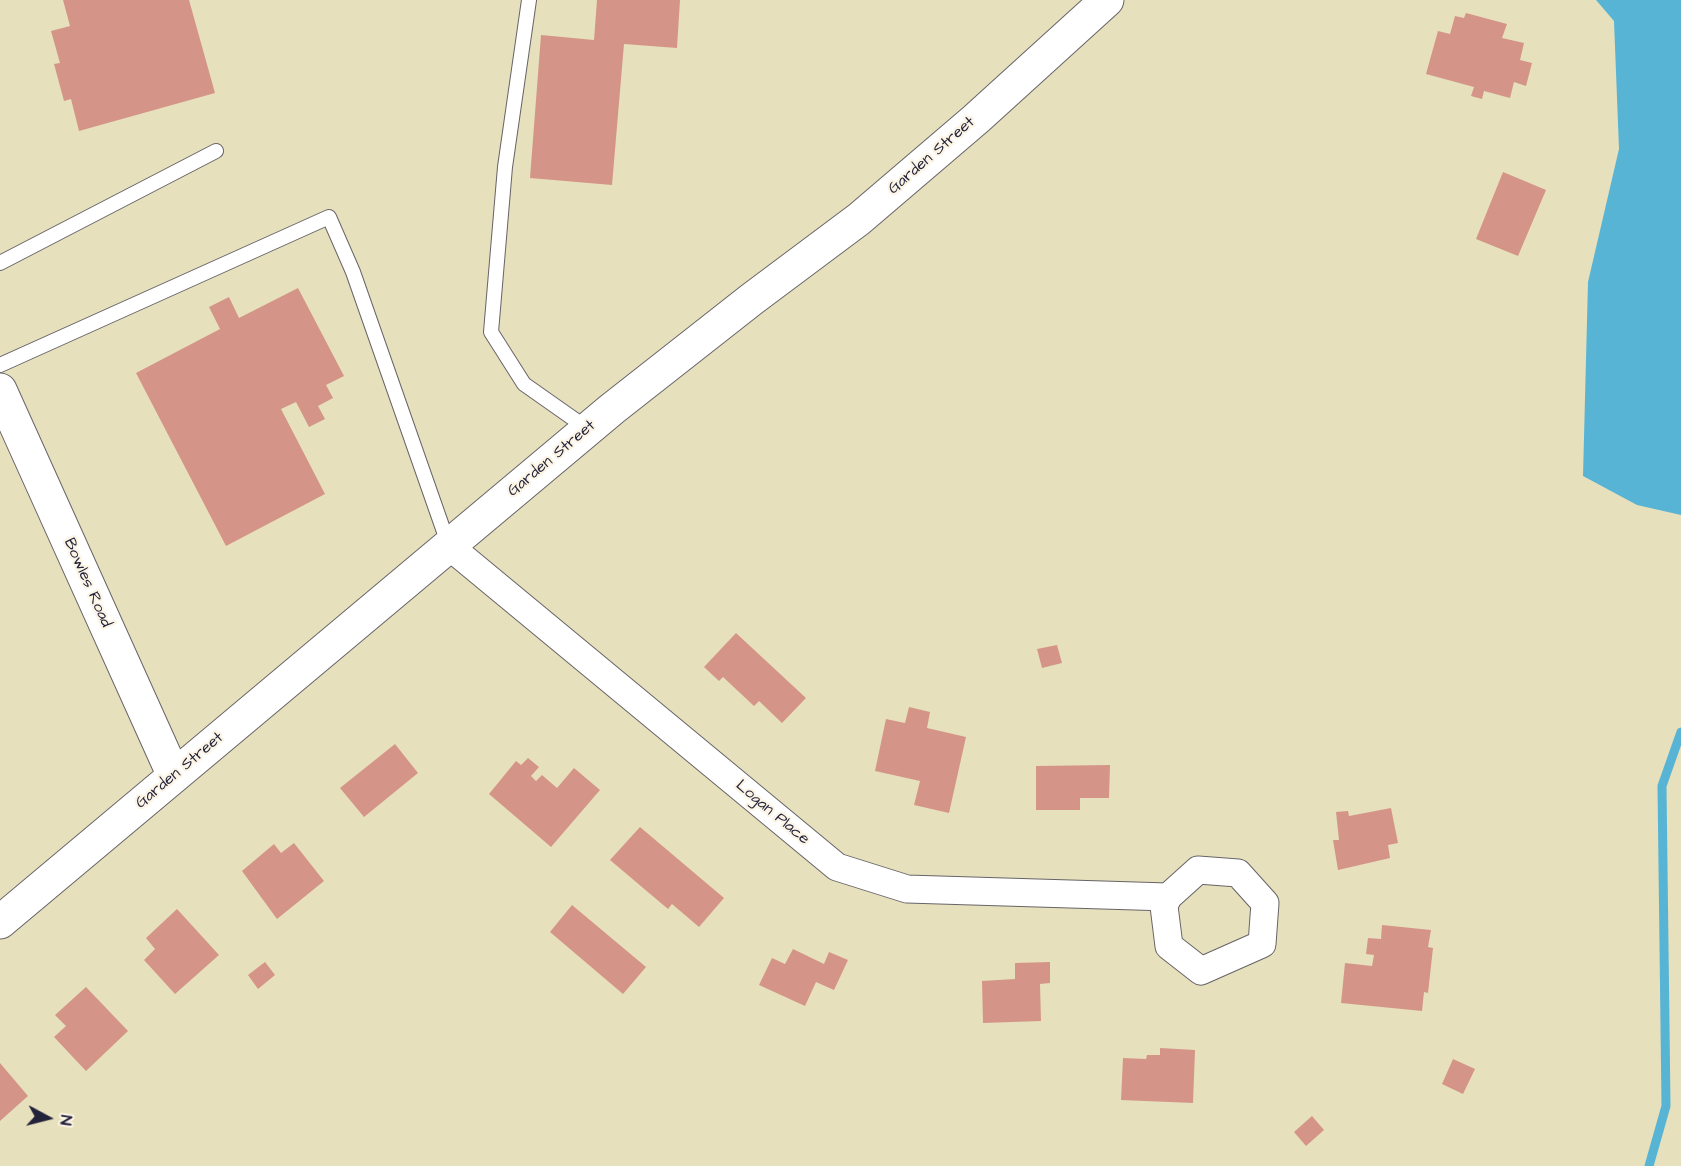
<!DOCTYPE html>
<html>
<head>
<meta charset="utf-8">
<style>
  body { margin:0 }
  #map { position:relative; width:1681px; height:1166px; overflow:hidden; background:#e7e0bc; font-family:"Architects Daughter",sans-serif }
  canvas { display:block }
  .north { position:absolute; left:18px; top:1088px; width:60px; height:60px; -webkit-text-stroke:4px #fcf5e5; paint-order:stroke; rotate:97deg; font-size:16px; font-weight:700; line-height:24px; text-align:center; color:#22223b }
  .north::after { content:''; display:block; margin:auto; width:21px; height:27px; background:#22223b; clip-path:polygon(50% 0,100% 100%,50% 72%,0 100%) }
</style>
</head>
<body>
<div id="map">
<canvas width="1681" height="1166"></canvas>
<div class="north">N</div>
</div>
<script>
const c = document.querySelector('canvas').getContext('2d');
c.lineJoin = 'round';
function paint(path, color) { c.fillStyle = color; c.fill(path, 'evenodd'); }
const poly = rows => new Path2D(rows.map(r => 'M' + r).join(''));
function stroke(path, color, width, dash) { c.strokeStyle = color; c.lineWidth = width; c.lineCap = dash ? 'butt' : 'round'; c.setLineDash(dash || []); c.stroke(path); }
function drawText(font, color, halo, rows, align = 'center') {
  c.font = font + ' "Architects Daughter",sans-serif'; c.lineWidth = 4.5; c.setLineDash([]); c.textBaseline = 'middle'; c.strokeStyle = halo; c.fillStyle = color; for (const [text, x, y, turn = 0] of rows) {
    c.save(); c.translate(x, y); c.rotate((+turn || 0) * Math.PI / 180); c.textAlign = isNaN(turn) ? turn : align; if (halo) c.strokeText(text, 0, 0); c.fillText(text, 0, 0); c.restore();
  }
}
const water = poly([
  [1596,0,1681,0,1681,515,1637,505,1583,476,1588,282,1619,149,1614,21]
]);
const stream = poly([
  [1649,1166,1666,1106,1662,786,1681,732]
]);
const building = poly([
  [63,0,189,0,215,93,79,131,71,99,64,101,54,64,60,63,51,31,70,26],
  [597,0,680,0,677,48,624,44,612,185,530,178,541,35,594,40],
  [1466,13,1507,24,1502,38,1524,43,1520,60,1532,63,1526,86,1514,82,1510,98,1484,91,1482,99,1471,96,1474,87,1426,74,1438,31,1450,34,1455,16,1464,18],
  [1503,172,1546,190,1518,256,1476,239],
  [298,288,344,376,326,385,333,398,318,406,325,419,309,427,296,402,281,409,325,494,226,546,136,373,220,329,209,307,229,297,239,318],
  [736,633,806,698,782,723,759,701,754,706,723,677,719,681,704,667],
  [1057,645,1062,663,1042,668,1037,649],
  [909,707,930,712,927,728,966,737,949,813,914,805,920,781,875,771,886,719,905,723],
  [395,744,418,773,364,817,340,788],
  [528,758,539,767,531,776,536,781,542,775,557,788,574,768,600,790,551,847,489,794,516,761,521,765],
  [1110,765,1109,798,1080,798,1080,810,1036,810,1036,766],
  [1391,808,1398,843,1388,845,1390,858,1338,870,1333,840,1339,840,1336,812,1348,811,1349,816],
  [640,827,724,898,699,927,672,904,668,909,610,860],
  [294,843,324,881,277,919,242,871,274,844,281,853],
  [572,905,646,967,623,994,550,932],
  [177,909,219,955,175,994,144,960,155,949,146,938],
  [1382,925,1431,930,1428,947,1433,948,1428,993,1424,992,1422,1011,1341,1003,1345,963,1372,966,1374,955,1366,954,1368,938,1381,939],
  [793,949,824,964,829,952,848,960,834,990,816,982,805,1006,759,985,772,958,785,964],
  [265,962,275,975,258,989,248,975],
  [1050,962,1050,983,1040,984,1041,1021,983,1023,982,981,1015,979,1015,963],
  [86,987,128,1031,86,1071,54,1037,66,1026,55,1015],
  [1160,1048,1195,1050,1193,1103,1121,1100,1123,1058,1146,1059,1147,1055,1160,1055],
  [1453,1059,1475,1069,1463,1094,1442,1084],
  [0,1063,28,1096,0,1121],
  [1312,1116,1324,1130,1306,1146,1294,1132]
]);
const service = poly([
  [529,0,505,167,491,332,524,384,588,429],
  [0,263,216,151],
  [0,365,329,217,353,272,449,546]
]);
const minor = poly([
  [449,546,837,867,907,889,1168,897,1198,870,1238,873,1265,903,1262,944,1201,971,1169,946,1164,906,1168,897]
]);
const tertiary = poly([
  [0,390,174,776],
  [0,922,612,409,752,299,859,219,976,119,1107,0]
]);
const streetNames = [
  ["Garden Street",932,156,-41],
  ["Garden Street",552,459,-40],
  ["Bowles Road",87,583,66],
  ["Garden Street",180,771,-40],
  ["Logan Place",772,813,40]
];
paint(water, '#57b4d5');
stroke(stream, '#57b4d5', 9);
paint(building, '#d49588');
stroke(service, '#676468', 16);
stroke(minor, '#676468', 29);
stroke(tertiary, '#676468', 35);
stroke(service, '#fff', 14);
stroke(minor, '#fff', 27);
stroke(tertiary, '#fff', 33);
drawText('16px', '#22223b', '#fcf5e5', streetNames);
</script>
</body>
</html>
